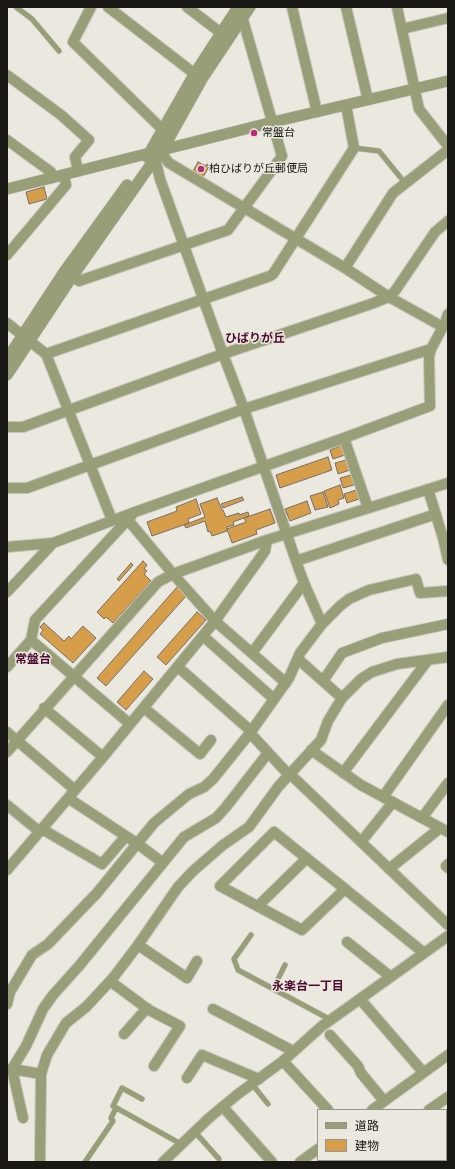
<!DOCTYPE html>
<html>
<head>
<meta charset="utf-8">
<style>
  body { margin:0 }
  #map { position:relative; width:455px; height:1169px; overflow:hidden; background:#ebe8df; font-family:"Archivo Narrow","Noto Sans JP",sans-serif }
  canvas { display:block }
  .frame { position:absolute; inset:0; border:8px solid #191814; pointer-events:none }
  .legend { position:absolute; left:317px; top:1109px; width:130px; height:52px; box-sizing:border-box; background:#ebe8df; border:1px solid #97958e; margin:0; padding:5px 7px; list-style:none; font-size:12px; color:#191814 }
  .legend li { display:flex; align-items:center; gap:8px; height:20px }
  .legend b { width:20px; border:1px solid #97958e }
</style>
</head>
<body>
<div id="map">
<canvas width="455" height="1169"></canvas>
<div class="frame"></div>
<ul class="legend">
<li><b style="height:5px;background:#979e78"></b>道路</li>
<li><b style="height:11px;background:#d69e4b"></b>建物</li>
</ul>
</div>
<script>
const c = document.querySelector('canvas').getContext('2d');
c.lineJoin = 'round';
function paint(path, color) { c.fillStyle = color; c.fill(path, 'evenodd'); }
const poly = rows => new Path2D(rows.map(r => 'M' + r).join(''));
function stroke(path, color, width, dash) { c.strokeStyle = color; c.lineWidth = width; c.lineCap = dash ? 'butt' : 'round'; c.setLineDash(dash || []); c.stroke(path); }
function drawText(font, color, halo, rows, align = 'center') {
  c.font = font + ' "Archivo Narrow","Noto Sans JP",sans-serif'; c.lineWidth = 3; c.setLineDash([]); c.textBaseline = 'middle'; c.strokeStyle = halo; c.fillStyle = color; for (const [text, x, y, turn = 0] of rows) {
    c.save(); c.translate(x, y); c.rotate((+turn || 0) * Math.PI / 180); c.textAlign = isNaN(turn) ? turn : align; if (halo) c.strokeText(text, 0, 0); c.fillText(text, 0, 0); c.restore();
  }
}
const building = poly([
  [198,162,206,166,207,164,210,165,203,177,193,171,198,162],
  [44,187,47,199,29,204,26,192,44,187],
  [342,445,345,455,333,459,330,450,342,445],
  [328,457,332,470,280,488,276,475,328,457],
  [346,460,350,470,338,474,335,463,346,460],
  [351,475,354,485,343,488,340,478,351,475],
  [340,485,344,498,338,500,339,504,330,508,324,491,340,485],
  [356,490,359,499,347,503,344,494,356,490],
  [323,492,328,507,315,510,310,496,323,492],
  [242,497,244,500,223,508,221,504,242,497],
  [217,498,222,510,223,510,226,517,239,513,239,515,248,512,249,516,233,522,234,525,227,527,227,531,212,536,210,531,208,532,205,521,186,528,184,525,205,517,200,504,217,498],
  [196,499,201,514,188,519,189,523,152,536,147,522,177,511,176,507,196,499],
  [307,501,311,513,290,521,285,509,307,501],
  [270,509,275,523,256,530,257,534,232,543,227,529,246,522,244,518,270,509],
  [143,561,147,565,144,569,147,571,144,574,151,581,113,623,106,617,104,619,97,612,143,561],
  [131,563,133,565,119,581,117,579,131,563],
  [177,587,187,595,106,686,97,678,177,587],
  [197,612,206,620,166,665,157,657,197,612],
  [44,623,64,641,69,636,71,639,83,626,96,638,73,663,40,634,43,630,40,627,44,623],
  [144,671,153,679,126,710,117,702,144,671]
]);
const service = poly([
  [16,7,32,19,59,51],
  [354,148,379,151,405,183],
  [251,935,234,959,238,970,331,1020],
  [273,989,285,965],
  [252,1084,268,1104],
  [142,1099,122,1088,113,1106,181,1144],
  [195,1132,219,1159],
  [86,1162,85,1162,113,1121,111,1118,116,1108]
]);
const minor = poly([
  [91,7,73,42,163,130],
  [108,7,200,78],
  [187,7,221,33],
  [292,7,317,112],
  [346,7,368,100],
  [397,7,419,109,448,146],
  [402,29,448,18],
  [7,75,61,115,89,140,75,157,78,171],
  [7,140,51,172,52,178],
  [160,151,169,163,345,268,389,297,443,327],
  [155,158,160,179,223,354,244,409,296,561,304,583,322,624],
  [7,255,66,185,64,175],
  [345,268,393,193,448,150],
  [65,273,79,281,228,230,282,156,241,13],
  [7,323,46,354,112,520],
  [46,354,270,276,273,274,354,148,346,105],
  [7,427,23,427,223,354,371,304,389,297,395,291,435,232,448,221],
  [344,438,368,508],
  [7,488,27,488,244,409,431,349],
  [428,489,443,538,448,560],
  [128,520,173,574,215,621,286,683],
  [7,547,53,543,135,512,344,438,430,406,429,357,431,349,445,323,448,314],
  [296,561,436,514],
  [7,592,53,543],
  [203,636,274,699],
  [31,640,130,724],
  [252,653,304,583],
  [298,659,342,698],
  [7,667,31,640,35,620,132,515],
  [178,667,251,731],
  [323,681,342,653,382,638,448,624],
  [44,708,103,757],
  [144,708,200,754,211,740],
  [7,732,75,790],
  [250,733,289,775],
  [311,750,361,785,448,832],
  [7,752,158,582,173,574,267,540,448,483],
  [343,773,428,660],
  [290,774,448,925],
  [383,797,448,705],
  [68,798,138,844,163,863],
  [7,805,40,832],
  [422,818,448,783],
  [42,829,102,864,126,836],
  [361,842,393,802],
  [448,864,446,866,448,868],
  [389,869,440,828],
  [7,870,103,757,215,621,265,551,267,540],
  [345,889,302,930,220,886,274,832,345,889,424,953],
  [258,906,307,858],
  [347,942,391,977],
  [138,945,187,978,197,961],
  [110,981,149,1010,180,1026,154,1066],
  [360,999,423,1072],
  [7,1004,10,992,32,955,48,944,97,893,154,823,189,794,204,787,213,779,250,733,289,678,300,653,322,624,340,606,349,599,369,590,416,579,420,593,448,591],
  [213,1009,293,1051],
  [124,1034,147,1008],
  [330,1035,358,1066,361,1073,384,1101],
  [283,1061,328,1110],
  [7,1070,12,1069,41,1074],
  [187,1078,202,1055,259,1079],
  [223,1107,272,1162],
  [372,1110,448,1055],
  [429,1110,448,1097],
  [23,1118,12,1069,26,1046,43,1009,53,995,79,966,184,837,216,818,226,807,268,753],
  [446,1135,448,1134],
  [347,1160,349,1162],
  [40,1162,41,1074,47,1055,66,1023,86,1007,113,978,138,945,178,887,193,871,223,845,249,827,278,787,321,740,328,721,342,698,361,679,372,672,397,664,448,657],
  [163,1162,209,1118,238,1094,283,1061,322,1026,448,936],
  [300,1162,318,1149],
  [380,1162,383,1160]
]);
const tertiary = poly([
  [147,157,195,73,238,7],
  [7,189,273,122,448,81],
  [7,359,64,272,127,185],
  [7,375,72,277,168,140,202,79,250,7]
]);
const markers = [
  [254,133,4,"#b22e75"],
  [201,169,4,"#b22e75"]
];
const poiNames = [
  ["常盤台",262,133],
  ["柏ひばりが丘郵便局",209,169]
];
const neighbourhoodNames = [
  ["ひばりが丘",255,339],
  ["常盤台",33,660],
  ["永楽台一丁目",308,987]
];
paint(building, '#d69e4b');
stroke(building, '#756f68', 1);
stroke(service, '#c5c3ba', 6);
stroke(minor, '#c5c3ba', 12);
stroke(tertiary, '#c5c3ba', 12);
stroke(service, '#979e78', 5);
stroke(minor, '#979e78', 10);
stroke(tertiary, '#979e78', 11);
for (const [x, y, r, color] of markers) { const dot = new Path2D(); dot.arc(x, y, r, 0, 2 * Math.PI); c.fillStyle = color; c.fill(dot); stroke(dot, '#ebe8df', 1.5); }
drawText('11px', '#191814', '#ebe8df', poiNames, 'left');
drawText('bold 12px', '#4c0c2f', '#ebe8df', neighbourhoodNames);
</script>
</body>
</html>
